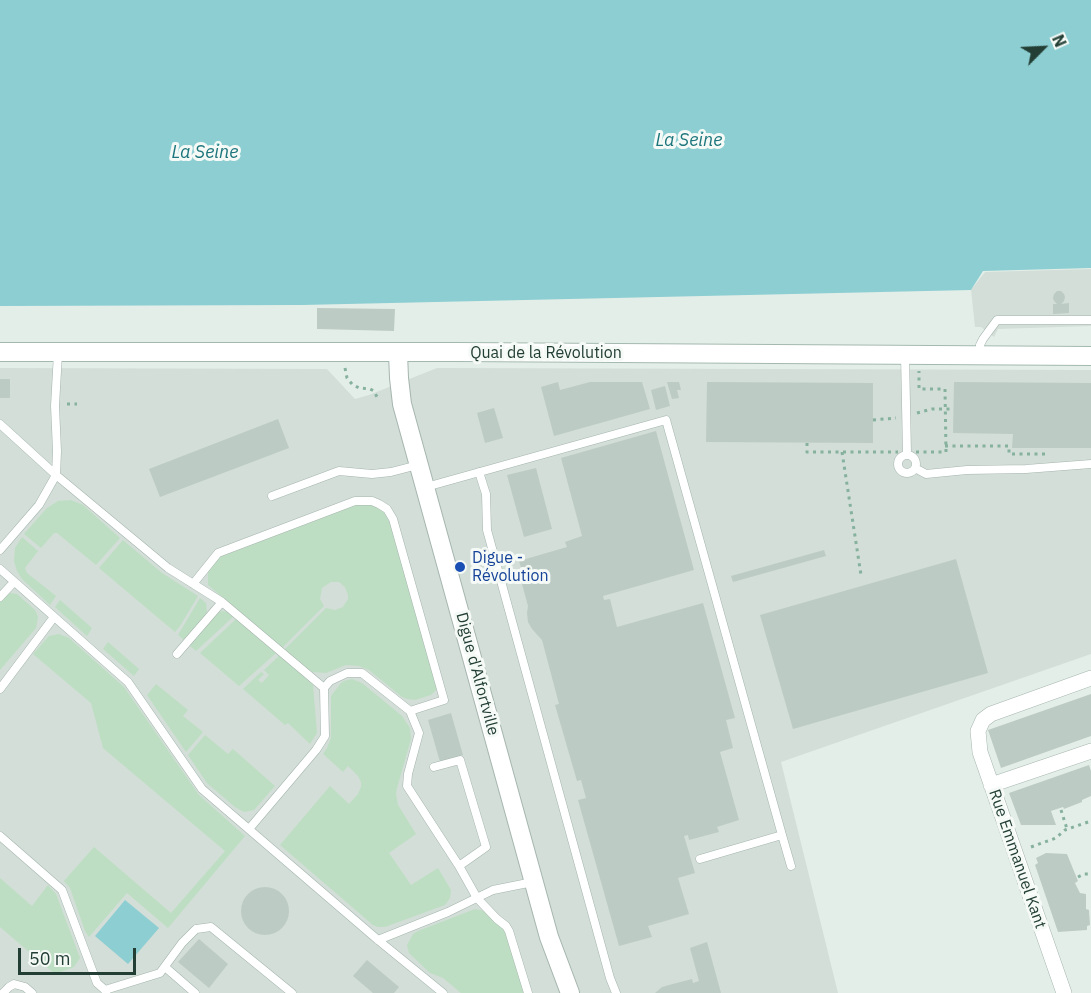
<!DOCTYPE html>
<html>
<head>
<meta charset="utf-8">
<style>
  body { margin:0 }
  #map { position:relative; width:1091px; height:993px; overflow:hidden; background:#e4eee8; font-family:"IBM Plex Sans",sans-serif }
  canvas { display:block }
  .north { position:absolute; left:1013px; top:18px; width:60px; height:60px; -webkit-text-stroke:4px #f5faf7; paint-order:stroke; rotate:66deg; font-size:16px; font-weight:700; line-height:24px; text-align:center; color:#233f35 }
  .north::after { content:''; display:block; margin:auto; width:21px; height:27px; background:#233f35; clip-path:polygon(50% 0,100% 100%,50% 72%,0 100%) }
  .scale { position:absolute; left:18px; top:948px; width:118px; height:27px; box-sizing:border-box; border:3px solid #233f35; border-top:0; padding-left:8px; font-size:18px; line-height:21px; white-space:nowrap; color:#233f35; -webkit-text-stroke:4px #f5faf7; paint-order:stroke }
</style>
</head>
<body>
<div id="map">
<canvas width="1091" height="993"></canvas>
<div class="north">N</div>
<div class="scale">50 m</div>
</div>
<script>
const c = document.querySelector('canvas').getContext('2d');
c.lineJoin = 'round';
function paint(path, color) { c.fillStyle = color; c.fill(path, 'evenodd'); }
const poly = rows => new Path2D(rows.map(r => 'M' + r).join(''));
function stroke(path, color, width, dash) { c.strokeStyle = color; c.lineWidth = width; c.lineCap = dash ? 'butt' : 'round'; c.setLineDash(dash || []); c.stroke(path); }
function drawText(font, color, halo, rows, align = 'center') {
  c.font = font + ' "IBM Plex Sans",sans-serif'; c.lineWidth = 6; c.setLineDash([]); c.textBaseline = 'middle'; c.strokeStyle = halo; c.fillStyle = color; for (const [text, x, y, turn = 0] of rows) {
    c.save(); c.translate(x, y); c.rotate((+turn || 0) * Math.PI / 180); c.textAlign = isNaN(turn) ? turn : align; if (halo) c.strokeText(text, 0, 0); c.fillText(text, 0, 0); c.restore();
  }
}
const built = poly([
  [1091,269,1091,326,998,329,994,337,981,327,975,327,971,290,985,272],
  [0,368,327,369,355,399,369,395,437,368,1091,370,1091,654,781,762,838,993,0,993]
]);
const green = poly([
  [71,500,83,505,120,538,96,565,57,533,54,533,41,548,24,534,47,508,58,501],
  [357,504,372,504,383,511,391,525,437,687,436,690,431,695,415,700,407,699,402,697,369,670,359,666,346,665,326,673,313,672,306,668,284,650,326,608,335,610,343,607,348,599,348,595,345,587,339,582,331,582,322,588,320,599,324,606,282,648,208,585,208,571,219,557],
  [22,537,38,551,25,568,27,573,56,596,50,605,22,579,17,571,14,561,15,548],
  [123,540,162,573,198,596,180,626,175,632,99,568],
  [10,593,17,594,35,610,38,617,36,628,0,670,0,601,4,595],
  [200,598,206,603,207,613,184,640,178,635],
  [60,600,92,628,87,636,55,607],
  [222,611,228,612,233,617,196,651,189,645,215,614],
  [236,619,276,653,239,686,200,653],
  [59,634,69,638,124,687,199,795,245,836,168,928,127,893,89,937,85,931,70,888,64,881,94,847,171,913,225,851,103,748,91,703,33,654,49,636],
  [108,642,139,669,134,676,103,649],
  [280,655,313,685,317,733,310,744,288,723,285,725,243,689,261,672,264,674,258,680,262,683,269,675,264,670],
  [352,679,362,683,402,716,410,728,411,739,397,788,396,794,398,805,416,834,389,853,411,885,438,868,451,890,450,898,445,905,385,927,378,927,373,925,280,845,330,786,349,804,358,794,361,787,361,782,358,776,348,766,343,772,323,754,327,748,331,738,331,696,341,683,344,681],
  [156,684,188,710,183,716,203,732,186,752,147,695],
  [205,735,228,754,233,749,275,786,254,810,244,812,235,807,207,783,188,755],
  [0,878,32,906,48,885,56,894,80,958,74,967,55,974,0,927],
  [475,909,484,911,492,919,505,929,524,993,461,993,443,978,430,973,409,953,407,945,413,934,418,931]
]);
const water = poly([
  [0,0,1091,0,1091,268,983,271,971,290,302,305,0,306],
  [125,900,159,928,128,964,95,936]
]);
const building = poly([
  [1057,291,1061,291,1064,294,1065,297,1064,301,1061,304,1069,303,1069,313,1053,314,1053,304,1057,304,1054,301,1053,298,1054,294],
  [317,308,395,309,394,331,317,329],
  [0,379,10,379,10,398,0,398],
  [558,382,560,390,590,382,642,382,650,409,554,436,541,387],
  [667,382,679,382,681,390,677,390,679,398,672,399],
  [707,382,873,383,873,443,706,442],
  [954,382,1091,383,1091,448,1012,448,1013,434,953,433],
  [665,386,670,406,656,410,651,390],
  [494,408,503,438,485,443,477,413],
  [278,419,289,448,160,497,149,469],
  [656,431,694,570,603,596,604,600,610,599,617,627,703,603,735,718,726,720,733,748,720,752,739,820,717,827,719,832,689,840,688,835,684,836,695,873,678,878,689,914,648,926,652,937,619,946,578,800,586,798,581,780,577,781,555,705,559,704,542,640,532,629,528,622,527,613,528,606,522,584,526,583,519,561,567,547,565,542,582,536,561,458],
  [536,468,552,529,524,537,507,475],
  [824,550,826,556,733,582,731,576],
  [956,559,988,673,793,729,760,615],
  [1091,694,1091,736,1001,768,988,730],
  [451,713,463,755,440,762,428,720],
  [1089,765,1091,771,1091,796,1082,800,1082,802,1064,809,1063,807,1051,811,1056,825,1021,825,1009,793],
  [1046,853,1067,854,1078,881,1075,883,1080,893,1086,894,1086,909,1089,910,1090,925,1087,926,1087,930,1058,932,1035,865,1038,863,1036,858],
  '241 911a24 24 0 1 1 48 0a24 24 0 1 1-48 0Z',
  [199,939,228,964,209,988,178,962],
  [707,942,721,993,655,993,662,987,669,985,692,979,693,983,699,981,690,948],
  [367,960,399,987,394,993,373,993,353,976]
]);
const path = poly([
  [345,368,347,378,352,384,359,388,370,389,374,391,378,399],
  [67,404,77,404],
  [917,413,932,409,954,409],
  [873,420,896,418],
  [807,443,807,452,898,452],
  [945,446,1009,446,1009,454,1046,454],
  [842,452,861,575],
  [916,452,946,452,945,389,919,389,919,371],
  [1061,810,1067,829],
  [1031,847,1056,838,1065,830,1091,821],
  [1078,877,1084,874,1091,874]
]);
const service = poly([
  [980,354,980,345,983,339,997,320,1091,320],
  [905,355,907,454],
  [0,424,56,475,168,568,222,602,324,688],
  '898 464a9 9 0 1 1 18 0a9 9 0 1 1-18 0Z',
  [915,468,926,474,967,470,1026,469,1091,464],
  [479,472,486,494,487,530,610,978,616,993],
  [426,487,666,420,782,835,700,859],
  [272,496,339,471,372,474,391,472,418,465],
  [0,550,39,505,56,475,57,451,55,406,58,353],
  [0,569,128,682,202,789,378,940,443,993],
  [193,584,218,553,355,501,372,501,379,504,387,509,393,519,444,700,410,711],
  [0,597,14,582],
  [177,654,222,602],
  [0,689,54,617],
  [434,767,460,760,486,847,459,866],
  [249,829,316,750,325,736,324,688,330,681,347,673,362,673,410,711,419,733,408,774,407,786,459,866,477,898,497,919,506,926,509,931,528,993],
  [782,835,791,866],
  [0,836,62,890,97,983,105,990,106,993],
  [378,940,448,912,493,890,533,882],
  [165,967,195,993],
  [105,990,160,973,182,943,196,929,211,927,292,993],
  [3,993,9,987,14,984,25,987,32,993]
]);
const minor = poly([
  [991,785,1091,751],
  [1064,993,980,752,978,731,983,720,991,714,1091,678]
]);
const tertiary = poly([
  [398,353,399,378,402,404,549,937,570,993]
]);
const secondary = poly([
  [0,352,458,352,1091,356]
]);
const markers = [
  [460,567,6,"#1a4fb4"]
];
const streetNames = [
  ["Quai de la Révolution",546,353],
  ["Digue d'Alfortville",477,674,75],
  ["Rue Emmanuel Kant",1017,859,71]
];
const transitNames = [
  ["Digue -",472,558],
  ["Révolution",472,576]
];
const waterNames = [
  ["La Seine",689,141],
  ["La Seine",205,153]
];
paint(built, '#d2ded7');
paint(green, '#bedec3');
paint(water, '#8dced2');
paint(building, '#bccbc4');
stroke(service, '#a6b6af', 9);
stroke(minor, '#a6b6af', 16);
stroke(tertiary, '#a6b6af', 20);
stroke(secondary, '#a3b9af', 20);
stroke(path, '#85b19e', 3, [3, 4.5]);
stroke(service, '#fff', 8);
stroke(minor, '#fff', 15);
stroke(tertiary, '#fff', 18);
stroke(secondary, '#fff', 18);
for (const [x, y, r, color] of markers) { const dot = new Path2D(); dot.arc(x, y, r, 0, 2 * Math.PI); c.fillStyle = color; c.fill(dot); stroke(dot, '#f5faf7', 2); }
drawText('16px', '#233f35', '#f5faf7', streetNames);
drawText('16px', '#164399', '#f5faf7', transitNames, 'left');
drawText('italic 18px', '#1d767c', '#f5faf7', waterNames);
</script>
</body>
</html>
